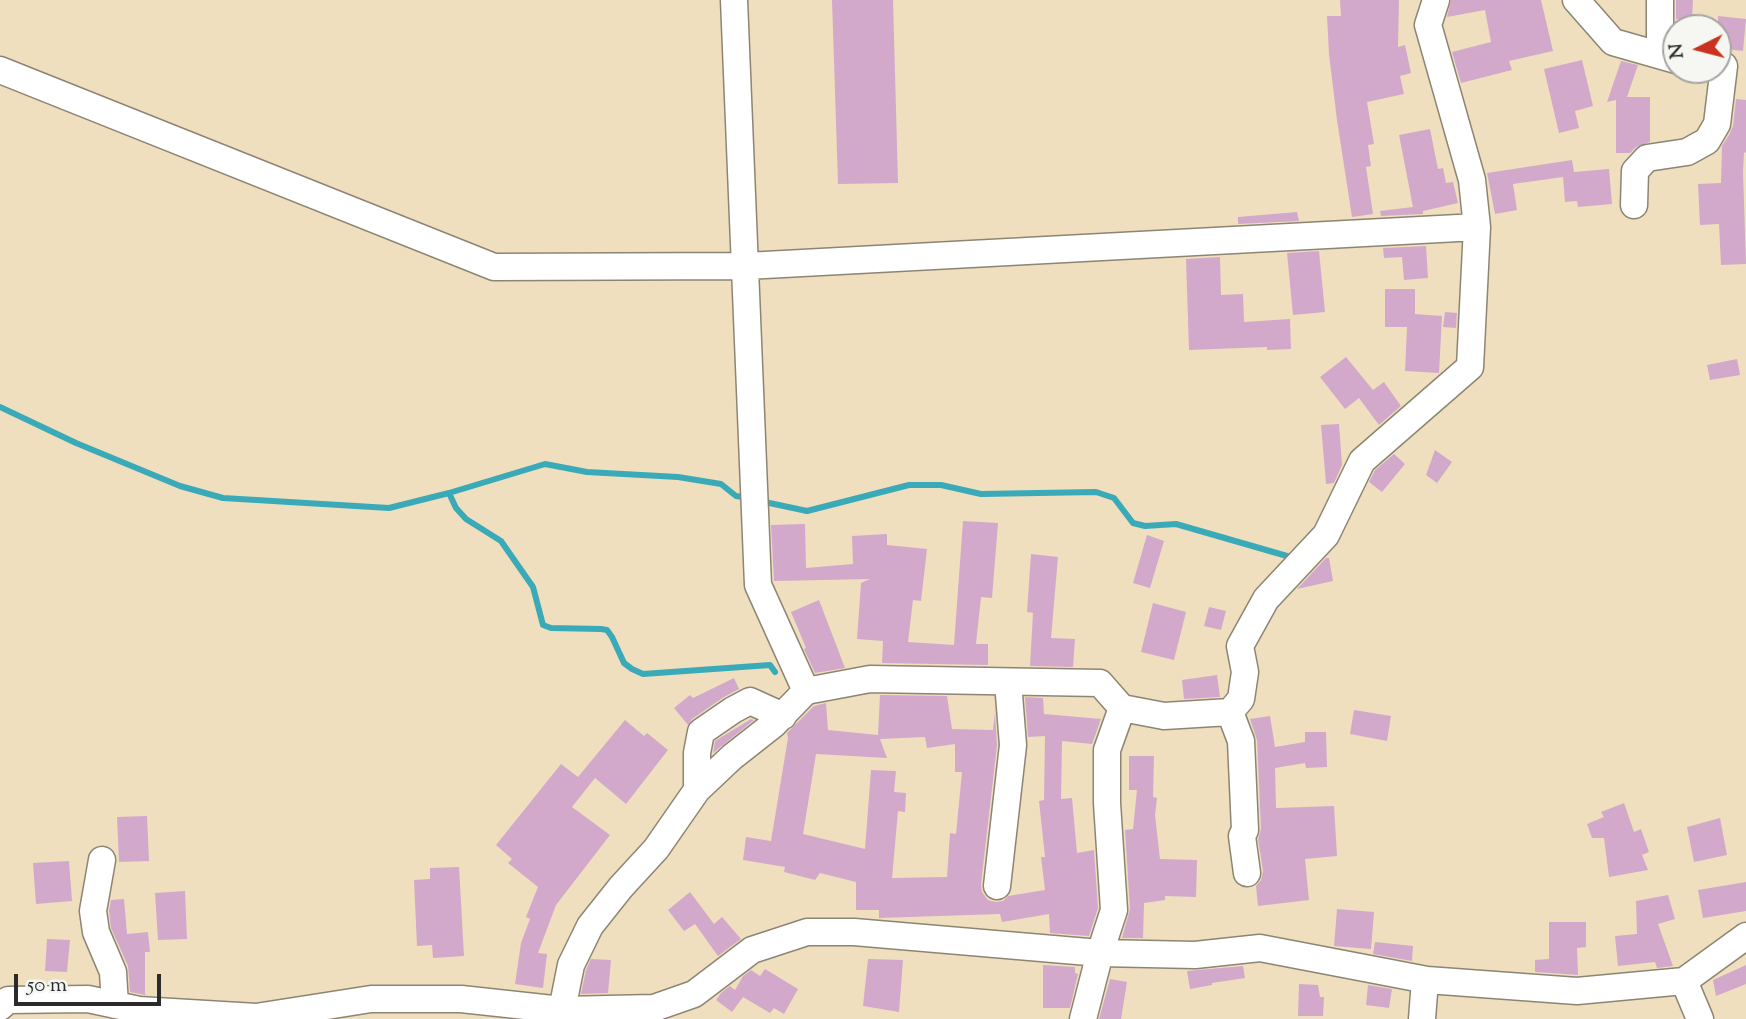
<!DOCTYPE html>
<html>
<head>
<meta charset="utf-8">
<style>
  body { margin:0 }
  #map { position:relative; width:1746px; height:1019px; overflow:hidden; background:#efdfbe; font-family:"Sorts Mill Goudy",serif }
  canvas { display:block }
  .north { position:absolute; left:1662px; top:14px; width:70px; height:70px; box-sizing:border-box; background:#f6f6f2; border:2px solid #a5a5a2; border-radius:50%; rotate:264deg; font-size:19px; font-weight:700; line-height:28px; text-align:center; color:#2b2b2b }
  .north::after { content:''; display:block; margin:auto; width:24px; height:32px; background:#c8321e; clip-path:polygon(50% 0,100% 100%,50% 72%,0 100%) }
  .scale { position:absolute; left:14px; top:974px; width:147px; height:32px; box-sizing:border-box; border:4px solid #2b2b2b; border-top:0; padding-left:9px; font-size:21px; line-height:24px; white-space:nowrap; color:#2b2b2b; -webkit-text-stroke:5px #f6f6f2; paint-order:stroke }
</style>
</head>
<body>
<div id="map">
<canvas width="1746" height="1019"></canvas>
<div class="north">N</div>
<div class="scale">50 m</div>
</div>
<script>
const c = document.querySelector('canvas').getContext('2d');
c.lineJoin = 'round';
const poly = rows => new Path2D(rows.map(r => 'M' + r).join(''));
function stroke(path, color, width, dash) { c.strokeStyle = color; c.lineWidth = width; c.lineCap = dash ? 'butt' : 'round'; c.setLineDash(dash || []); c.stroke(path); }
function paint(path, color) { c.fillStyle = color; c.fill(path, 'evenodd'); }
const stream = poly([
  [0,407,76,443,180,486,223,498,389,508,449,493,545,464,587,472,678,477,721,484,736,496,749,498],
  [449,493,456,508,466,519,501,541,533,587,543,625,551,628,601,629,607,630,612,637,624,663,632,669,643,674,770,665,775,672],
  [760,501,807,511,909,485,941,485,981,494,1096,492,1114,498,1133,523,1145,526,1176,524,1287,556]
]);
const building = poly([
  [832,0,893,0,898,183,838,184],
  [1340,0,1399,0,1398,47,1405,45,1411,73,1400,76,1404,94,1367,102,1374,144,1368,145,1371,166,1366,167,1373,214,1352,217,1337,120,1329,54,1327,16,1341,16],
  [1451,0,1541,0,1553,51,1509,61,1512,70,1461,83,1452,52,1491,42,1485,10,1447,17],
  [1676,0,1693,0,1692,20,1676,19],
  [1718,16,1746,19,1743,51,1718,48],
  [1582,60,1593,106,1575,111,1579,128,1559,133,1544,69],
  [1621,61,1638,65,1627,97,1650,97,1650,142,1636,147,1630,153,1616,153,1616,100,1607,102],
  [1736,99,1746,100,1746,153,1744,152,1743,172,1746,264,1721,265,1719,224,1700,225,1698,184,1721,183,1722,146,1729,135,1733,126],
  [1430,129,1438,169,1443,168,1446,183,1453,182,1458,203,1423,211,1423,214,1381,216,1380,211,1413,207,1399,135],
  [1572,160,1574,172,1609,169,1612,204,1578,207,1577,201,1565,202,1563,177,1513,184,1517,210,1495,214,1487,173],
  [1297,212,1299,221,1238,224,1238,217],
  [1426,246,1428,278,1404,280,1402,257,1384,258,1383,248],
  [1319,251,1325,312,1293,315,1287,253],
  [1220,257,1221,295,1243,294,1244,322,1290,319,1291,349,1267,350,1267,347,1189,350,1186,259],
  [1385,289,1415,289,1415,314,1442,316,1439,373,1405,371,1407,327,1385,327],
  [1445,312,1457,313,1456,328,1443,327],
  [1346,357,1373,390,1384,382,1401,406,1379,425,1359,398,1345,409,1320,377],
  [1737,359,1740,375,1710,380,1707,365],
  [1339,424,1342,465,1334,483,1326,484,1321,425],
  [1435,450,1452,462,1437,483,1426,475],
  [1394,454,1405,464,1382,492,1369,482,1375,470],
  [963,521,998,523,992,598,981,597,976,644,988,644,988,665,882,663,883,641,857,639,861,583,870,579,774,581,771,525,805,524,806,568,853,564,852,536,887,534,887,545,927,549,921,601,913,600,908,642,954,645],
  [1147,535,1164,541,1150,588,1133,583],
  [1031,554,1058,557,1051,638,1075,639,1073,667,1030,666,1033,613,1027,612],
  [1326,558,1329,558,1333,581,1297,589],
  [819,600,845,668,815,673,804,649,806,648,791,612],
  [1153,603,1186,612,1174,660,1141,652],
  [1209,607,1226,611,1221,630,1204,626],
  [1217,675,1220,697,1184,699,1182,680],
  [734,678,739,689,724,697,692,719,688,725,674,708,690,695,693,698],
  [880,695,947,696,952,729,993,730,995,713,997,745,981,884,982,892,988,900,996,902,1003,901,1008,896,1045,890,1041,857,1045,857,1039,801,1044,800,1045,736,1028,737,1025,697,1043,698,1044,714,1101,719,1092,744,1062,741,1061,799,1072,798,1077,853,1094,850,1098,908,1089,936,1050,933,1049,914,1002,922,1000,914,879,918,879,910,856,910,856,882,820,873,815,880,784,872,785,867,743,860,746,837,771,841,788,738,787,733,814,706,826,703,828,730,878,735],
  [925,737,927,748,955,744,955,772,962,772,956,834,950,833,947,877,892,878,898,811,905,812,906,793,894,792,896,771,871,770,865,849,803,834,816,754,887,758,880,739],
  [1354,710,1391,716,1387,741,1350,734],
  [1270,716,1275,747,1305,742,1305,732,1326,732,1327,767,1306,768,1305,763,1275,768,1276,808,1334,806,1337,856,1305,859,1309,900,1258,906,1256,886,1261,880,1263,871,1258,839,1261,829,1257,740,1250,719],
  [751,719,754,720,713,753,715,741],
  [625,720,644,736,647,733,668,750,626,804,595,778,572,807,610,835,556,905,538,953,547,954,543,988,515,984,521,943,530,919,526,917,538,887,508,863,512,859,496,845,561,764,578,777],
  [1129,756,1154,756,1153,797,1157,798,1155,815,1160,859,1197,860,1196,897,1165,896,1165,900,1144,903,1143,938,1122,938,1130,909,1125,830,1133,829,1137,790,1129,790],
  [1624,803,1634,832,1641,829,1649,852,1642,855,1648,870,1609,877,1604,838,1592,838,1587,824,1604,817,1601,812],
  [147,816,149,861,119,862,117,817],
  [1720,818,1727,855,1694,862,1687,827],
  [69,861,72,901,36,904,33,863],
  [459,867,464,956,433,958,432,945,417,946,414,880,430,879,430,868],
  [1746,882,1746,911,1703,918,1698,890],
  [185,891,187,939,158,940,155,893],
  [690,892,714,924,722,917,741,939,718,956,695,924,684,931,668,910],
  [1668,895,1675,919,1658,924,1673,966,1657,968,1655,962,1618,966,1615,936,1637,934,1636,901],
  [124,899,127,934,148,932,150,952,145,952,145,995,130,992,128,966,111,928,109,911,111,900],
  [1337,909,1374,912,1371,949,1334,946],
  [1549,922,1586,922,1586,947,1577,948,1578,975,1535,972,1535,960,1549,959],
  [47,939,70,940,67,972,45,971],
  [1375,942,1413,946,1412,961,1373,954],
  [591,959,611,960,608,993,581,994,586,970],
  [868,959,903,960,899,1012,863,1006],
  [1043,965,1075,967,1075,973,1078,974,1070,1008,1043,1008],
  [1746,965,1746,984,1716,996,1713,980],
  [1243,966,1245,978,1212,983,1212,985,1190,989,1187,971],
  [765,969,798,989,784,1014,774,1008,770,1013,743,997,732,1012,716,1000,721,993,730,986,735,990,743,976,751,970,760,976],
  [1110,979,1127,982,1121,1019,1099,1019],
  [1299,984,1318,985,1320,997,1324,997,1323,1016,1298,1016],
  [1368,985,1392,989,1389,1008,1366,1005]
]);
const minor = poly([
  [734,0,758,585,806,691],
  [1576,0,1613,42,1676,60],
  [1660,55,1660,0],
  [0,70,494,267,746,266,1477,227],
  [1634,205,1635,171,1647,158,1687,152,1707,141,1717,124,1724,66],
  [1230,712,1241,741,1245,830,1242,836,1247,873],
  [697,790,697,753,701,732,733,710,750,701,783,716],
  [102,860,93,911,96,932,113,972,115,1005],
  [997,886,1013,745,1008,682],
  [1684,981,1700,1019],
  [0,1007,8,1000,88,999,139,1010,256,1017,371,999,461,999,562,1010,654,1008,694,994,752,950,807,932,854,932,1100,953,1195,955,1260,948,1427,980,1577,991,1684,981,1746,936],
  [562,1010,571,965,590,926,621,887,656,849,697,790,732,757,774,724,806,691,870,679,1100,683,1122,708,1164,716,1230,712,1241,699,1245,672,1240,646,1266,599,1326,535,1362,461,1470,367,1477,227,1472,180,1428,25,1436,0],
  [1083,1019,1100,953,1114,910,1107,803,1107,750,1122,708],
  [1422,1019,1425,980]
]);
stroke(stream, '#3aaab8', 6);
paint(building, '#d2a9cb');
stroke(minor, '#8d8574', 29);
stroke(minor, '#fff', 26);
</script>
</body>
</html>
